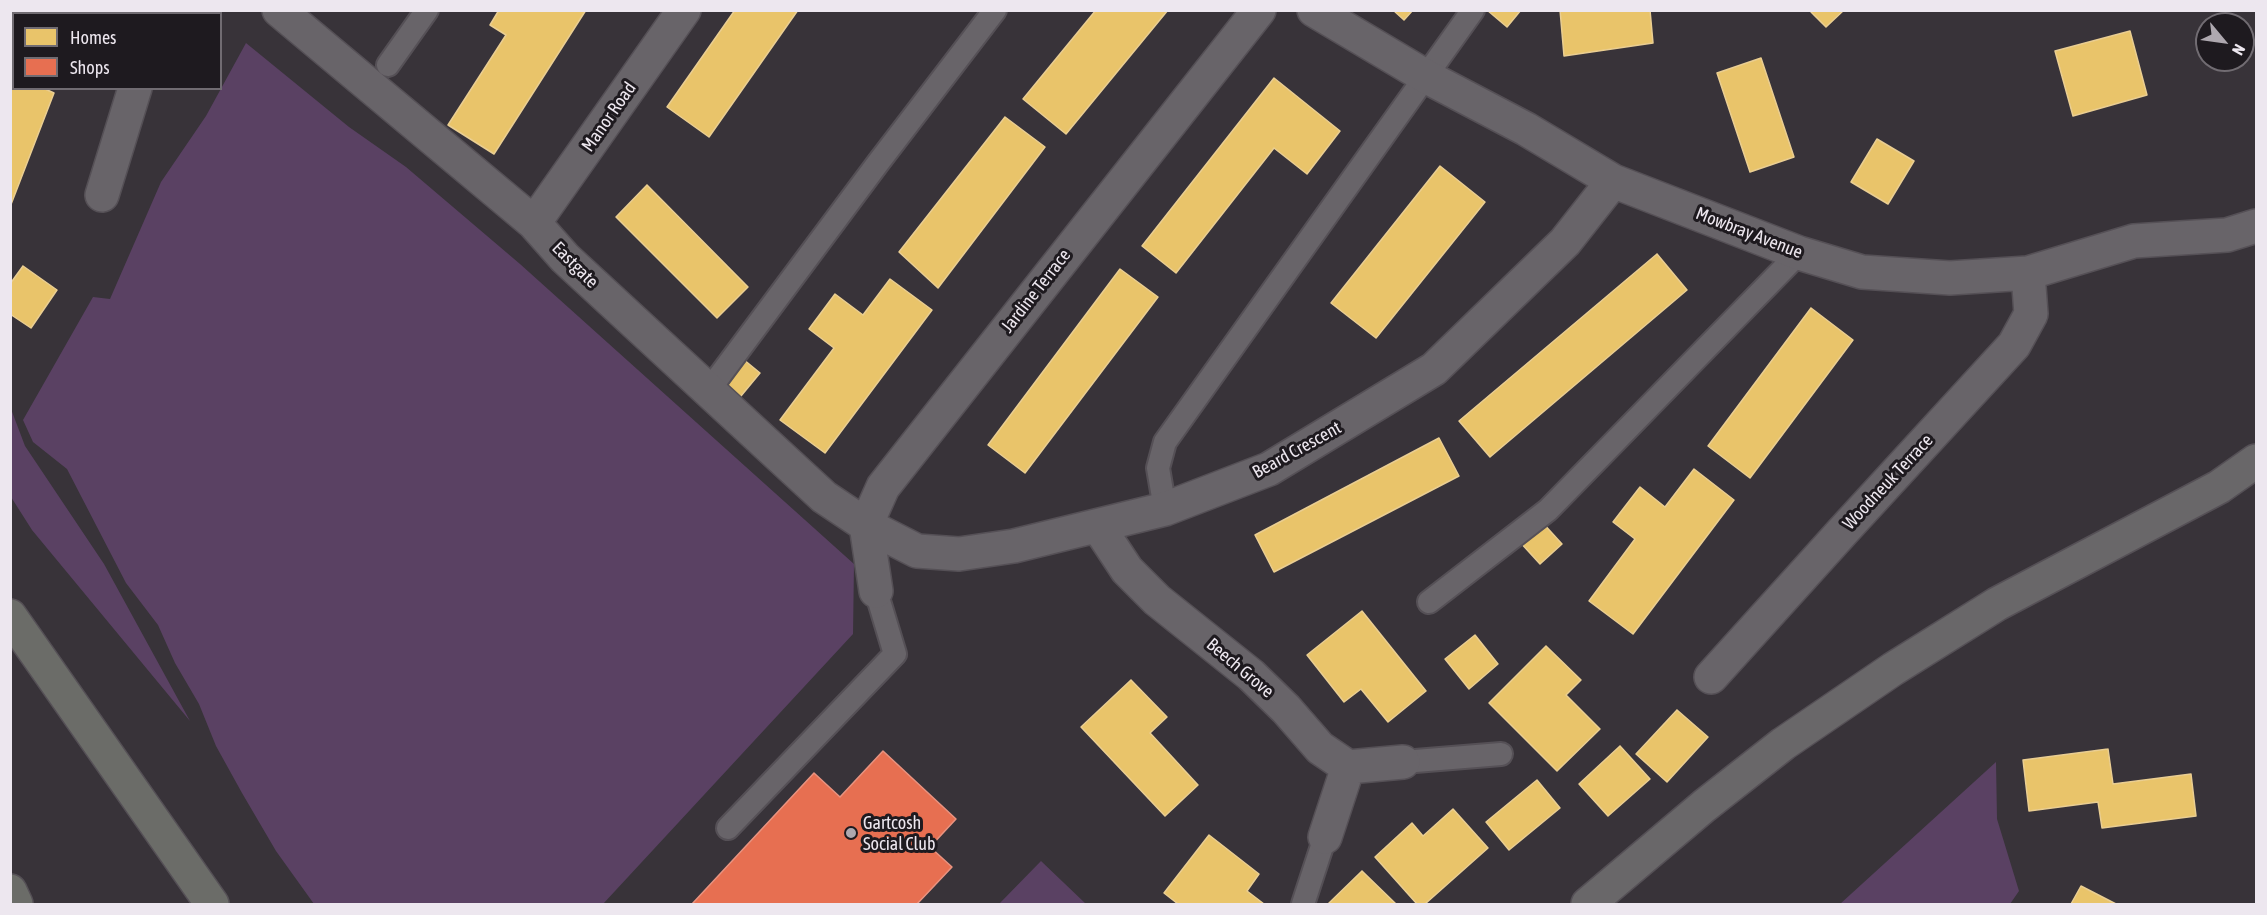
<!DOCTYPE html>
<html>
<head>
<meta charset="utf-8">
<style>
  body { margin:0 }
  #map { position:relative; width:2267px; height:915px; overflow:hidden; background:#383339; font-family:"Asap Condensed",sans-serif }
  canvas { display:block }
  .frame { position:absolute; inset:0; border:12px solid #ede7ef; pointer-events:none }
  .legend { position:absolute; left:12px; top:12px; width:210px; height:78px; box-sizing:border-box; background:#1e1a1f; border:2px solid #716c72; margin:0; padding:8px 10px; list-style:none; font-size:18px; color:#ede7ef }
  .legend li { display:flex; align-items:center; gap:12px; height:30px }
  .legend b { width:30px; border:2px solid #716c72 }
  .north { position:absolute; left:2195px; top:12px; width:60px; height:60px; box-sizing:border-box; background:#1e1a1f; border:2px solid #716c72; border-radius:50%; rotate:119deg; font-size:16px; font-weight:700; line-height:24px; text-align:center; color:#ede7ef }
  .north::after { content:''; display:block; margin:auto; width:21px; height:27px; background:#aea8af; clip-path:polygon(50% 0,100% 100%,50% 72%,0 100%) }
</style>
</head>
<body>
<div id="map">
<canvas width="2267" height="915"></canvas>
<div class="frame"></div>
<ul class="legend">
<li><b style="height:16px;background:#e9c46a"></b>Homes</li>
<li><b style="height:16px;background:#e76f51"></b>Shops</li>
</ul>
<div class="north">N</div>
</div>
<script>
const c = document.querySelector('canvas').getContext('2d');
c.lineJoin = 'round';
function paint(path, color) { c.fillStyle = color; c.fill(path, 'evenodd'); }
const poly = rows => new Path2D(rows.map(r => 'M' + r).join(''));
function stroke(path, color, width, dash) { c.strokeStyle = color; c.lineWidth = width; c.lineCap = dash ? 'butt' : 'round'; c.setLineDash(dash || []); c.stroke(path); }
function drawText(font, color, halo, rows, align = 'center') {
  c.font = font + ' "Asap Condensed",sans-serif'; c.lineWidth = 6; c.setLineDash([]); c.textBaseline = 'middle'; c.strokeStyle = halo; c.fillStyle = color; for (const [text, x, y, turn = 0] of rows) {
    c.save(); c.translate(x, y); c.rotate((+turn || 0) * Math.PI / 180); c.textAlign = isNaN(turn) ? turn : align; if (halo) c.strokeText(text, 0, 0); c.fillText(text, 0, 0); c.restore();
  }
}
const green = poly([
  [246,43,349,127,406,167,520,264,854,564,853,634,603,904,314,904,276,851,242,793,216,746,199,704,175,663,158,625,126,583,67,469,33,442,23,420,93,297,110,299,161,182,206,116],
  [11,409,25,446,104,564,190,721,32,530,11,497],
  [1996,762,1997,819,2019,891,2010,904,1840,904],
  [1041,861,1086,904,999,904]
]);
const homes = poly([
  [60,10,106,10,104,14,57,14,60,10],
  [499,10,586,10,494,154,448,125,506,35,490,25,499,10],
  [735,10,798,10,709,137,667,107,735,10],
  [1096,10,1168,10,1066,134,1023,99,1096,10],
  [1393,10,1413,10,1404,20,1393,10],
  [1487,10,1521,10,1507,27,1487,10],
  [1560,10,1650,10,1653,43,1564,56,1560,10],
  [1813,10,1844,10,1826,27,1811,12,1813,10],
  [2130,31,2147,95,2073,116,2055,51,2130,31],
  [1761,58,1794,157,1750,172,1717,73,1761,58],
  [10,76,14,77,14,88,43,88,54,93,10,207,10,76],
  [1274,78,1340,131,1307,174,1274,148,1176,273,1142,246,1274,78],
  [1005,117,1045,147,938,288,899,252,1005,117],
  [1877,139,1914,161,1888,204,1851,182,1877,139],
  [1440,166,1485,202,1376,338,1331,303,1440,166],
  [647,185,748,287,717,318,616,217,647,185],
  [1657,254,1687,290,1490,457,1459,421,1657,254],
  [23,266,57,290,31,328,10,314,10,284,23,266],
  [1120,269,1158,297,1025,473,988,445,1120,269],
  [890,279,932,310,825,453,780,420,834,348,809,329,835,294,863,315,890,279],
  [1811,308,1853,340,1750,478,1708,446,1811,308],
  [743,359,760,373,736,402,720,389,743,359],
  [1439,438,1459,476,1274,572,1255,535,1439,438],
  [1694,469,1734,500,1633,634,1589,601,1635,539,1613,522,1640,487,1665,507,1694,469],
  [1541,521,1562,544,1540,564,1519,541,1541,521],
  [1362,611,1426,691,1388,722,1361,689,1344,702,1307,655,1362,611],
  [1475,635,1498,664,1469,689,1445,659,1475,635],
  [1546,646,1581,680,1566,695,1600,729,1557,771,1489,703,1546,646],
  [1131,680,1167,717,1150,733,1198,785,1165,816,1081,727,1131,680],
  [1677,710,1708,737,1667,782,1636,754,1677,710],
  [1620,746,1650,779,1608,816,1579,784,1620,746],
  [2108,749,2113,784,2191,774,2196,816,2102,828,2098,802,2029,811,2023,760,2108,749],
  [1537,780,1560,808,1509,850,1486,822,1537,780],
  [1453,809,1488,848,1425,904,1417,904,1375,857,1412,823,1423,836,1453,809],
  [1209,835,1259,874,1247,891,1264,904,1178,904,1164,893,1209,835],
  [1362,871,1396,904,1328,904,1362,871],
  [2081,886,2116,904,2071,904,2081,886]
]);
const shops = poly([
  [883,751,956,819,930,847,952,867,917,904,692,904,814,773,840,797,883,751]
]);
const lane = poly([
  [388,65,427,10],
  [709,390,878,163,995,10],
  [1165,509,1158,468,1165,442,1473,10],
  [1429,602,1548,510,1799,253],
  [1403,762,1501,754],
  [728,828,895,654,876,591],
  [1303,904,1325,837]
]);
const street = poly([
  [279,10,534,223,565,258,824,497,866,525,917,551,959,554,1014,546,1165,509,1269,469,1434,369,1565,242,1613,181],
  [1314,10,1425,76,1526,129,1613,181,1799,253,1862,272,1950,278,2028,273,2134,241,2227,235,2256,226],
  [186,14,189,10],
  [102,195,135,88],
  [534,223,684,10],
  [1098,526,1127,570,1157,600,1251,675,1286,709,1320,748,1348,767,1403,762],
  [876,591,866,525,883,487,1259,10],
  [1711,677,1844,530,2014,345,2031,314,2028,273],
  [1325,837,1348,767]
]);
const secondary = poly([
  [1588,904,1704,806,1783,744,1893,669,1997,604,2219,487,2256,461]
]);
const highway = poly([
  [10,616,212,904],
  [10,891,16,904]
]);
const markers = [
  [851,833,6,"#aea8af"]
];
const streetNames = [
  ["Manor Road",609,117,-55],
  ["Mowbray Avenue",1749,233,21],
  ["Eastgate",575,265,45],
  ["Jardine Terrace",1036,291,-52],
  ["Beard Crescent",1297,450,-29],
  ["Woodneuk Terrace",1888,482,-47],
  ["Beech Grove",1240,668,40]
];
const poiNames = [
  ["Gartcosh",863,823],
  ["Social Club",863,844]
];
paint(green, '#5a4163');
paint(homes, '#e9c46a');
stroke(homes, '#eace92', 1.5);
paint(shops, '#e76f51');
stroke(shops, '#e99380', 1.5);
stroke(lane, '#555056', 26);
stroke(street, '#555056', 36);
stroke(secondary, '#555056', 36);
stroke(highway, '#555056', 36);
stroke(lane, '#686469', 22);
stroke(street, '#686469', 33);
stroke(secondary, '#696769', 33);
stroke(highway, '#6b6c68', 33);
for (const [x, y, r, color] of markers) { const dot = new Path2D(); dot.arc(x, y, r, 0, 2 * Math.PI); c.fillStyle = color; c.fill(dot); stroke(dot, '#1e1a1f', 2); }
drawText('18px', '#ede7ef', '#1e1a1f', streetNames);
drawText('18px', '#ede7ef', '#1e1a1f', poiNames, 'left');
</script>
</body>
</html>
